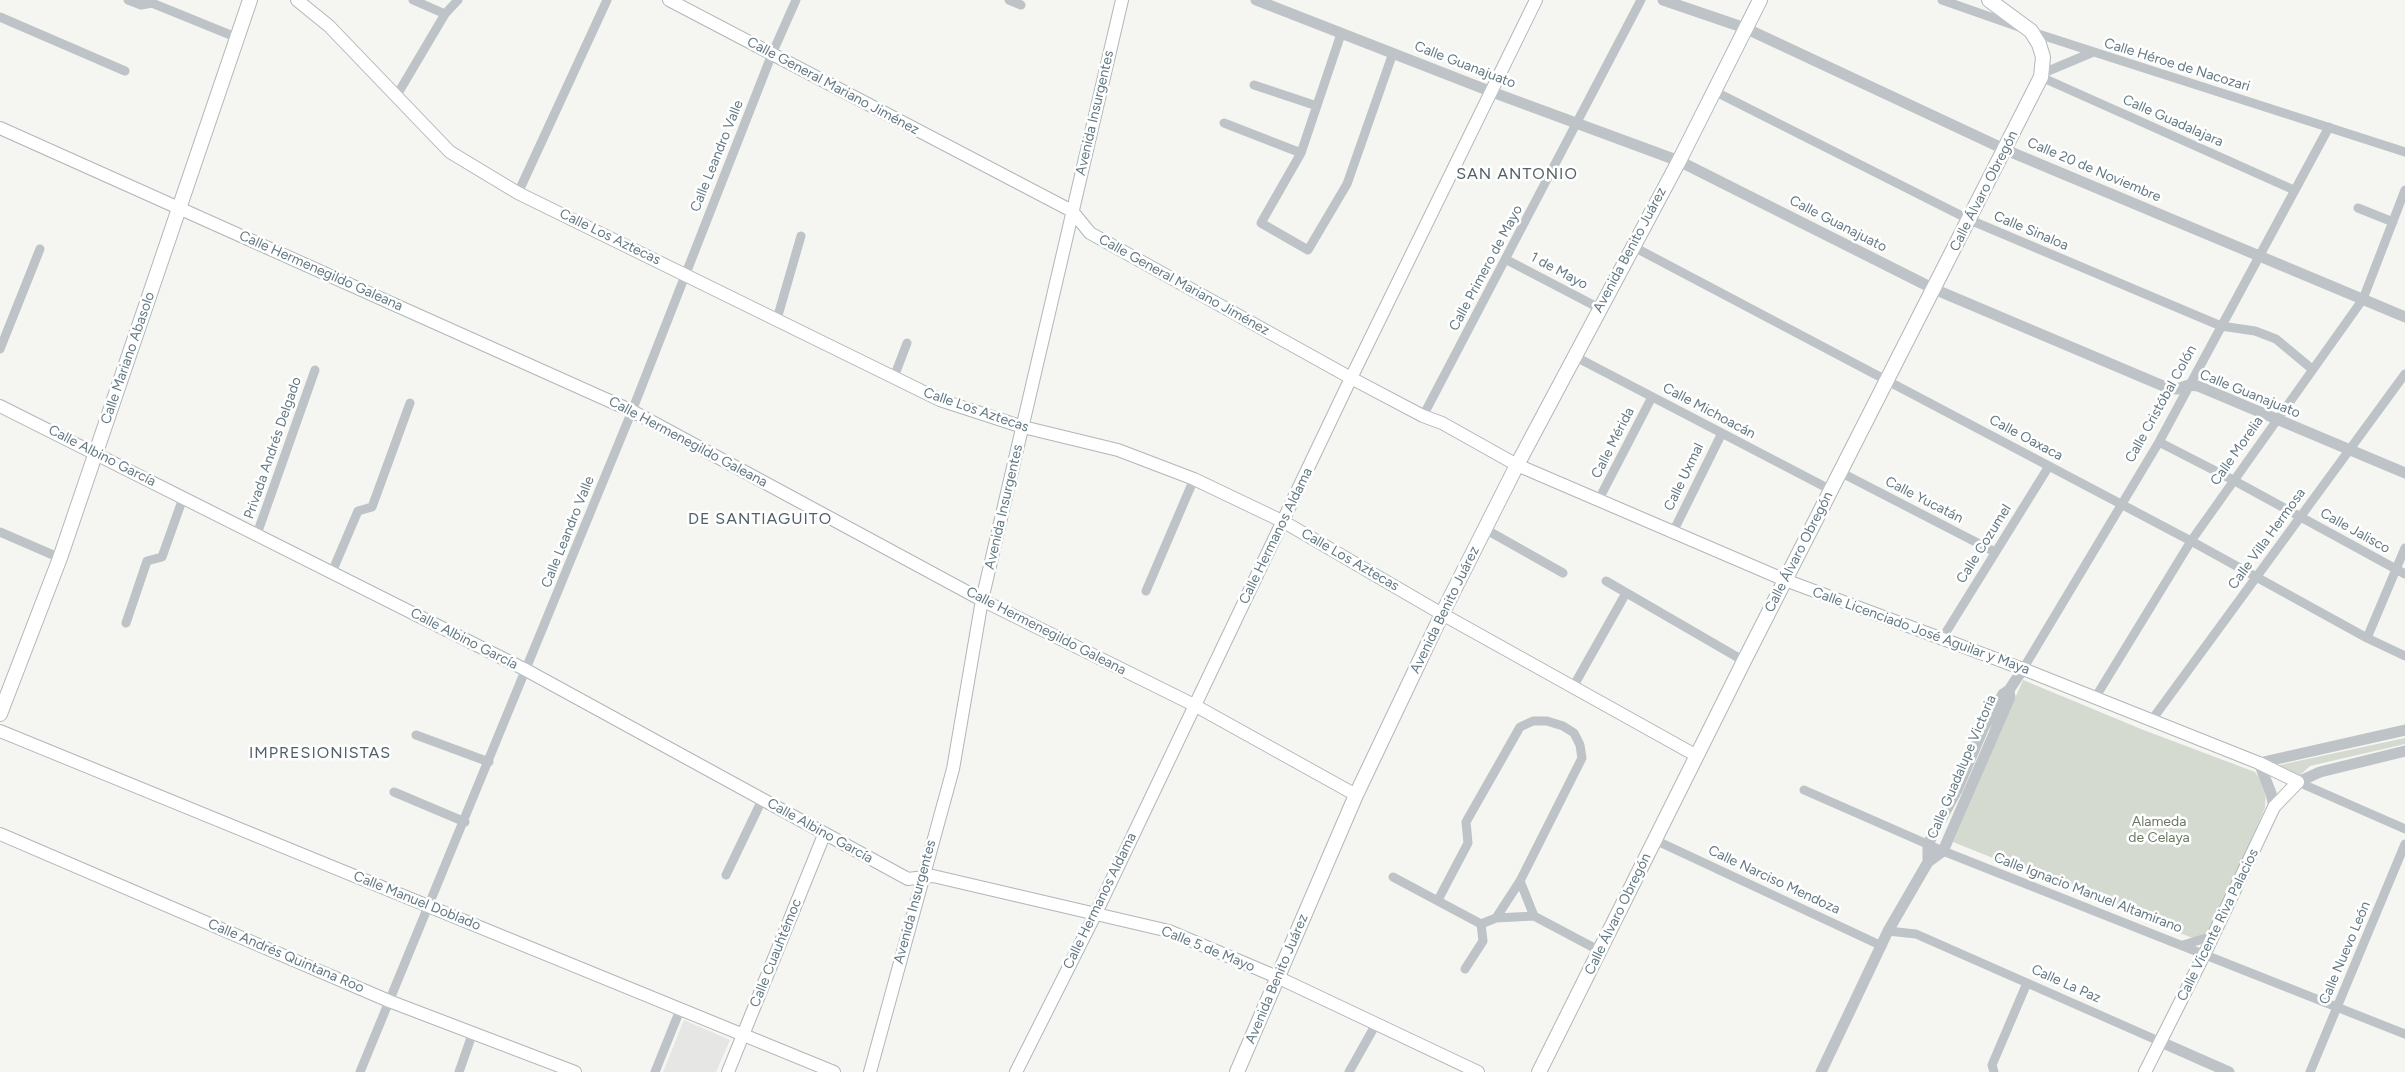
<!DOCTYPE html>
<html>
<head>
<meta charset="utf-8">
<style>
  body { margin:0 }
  canvas { display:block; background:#f5f5f1 }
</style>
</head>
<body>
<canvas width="2405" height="1072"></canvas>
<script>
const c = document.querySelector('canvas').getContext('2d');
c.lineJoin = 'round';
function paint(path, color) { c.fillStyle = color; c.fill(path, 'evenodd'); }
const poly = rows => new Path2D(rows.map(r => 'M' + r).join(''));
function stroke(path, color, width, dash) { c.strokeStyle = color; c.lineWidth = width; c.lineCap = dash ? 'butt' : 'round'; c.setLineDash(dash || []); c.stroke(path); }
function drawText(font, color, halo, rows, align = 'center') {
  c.font = font + ' Figtree,sans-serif'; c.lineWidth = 5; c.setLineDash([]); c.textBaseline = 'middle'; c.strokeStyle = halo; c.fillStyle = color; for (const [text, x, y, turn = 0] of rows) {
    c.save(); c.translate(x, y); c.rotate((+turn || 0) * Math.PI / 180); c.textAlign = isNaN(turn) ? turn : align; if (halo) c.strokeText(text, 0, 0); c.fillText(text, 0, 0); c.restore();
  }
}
const built = poly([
  [684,1020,730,1040,716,1072,663,1072]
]);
const green = poly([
  [2023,680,2141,729,2255,772,2266,788,2265,808,2210,934,2197,939,2190,937,1953,842],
  [2405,738,2405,744,2310,766,2300,775,2292,775,2275,766]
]);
const minor = poly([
  [128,0,141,5,152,3,238,38],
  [413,0,445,14],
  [1009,0,1021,5],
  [1942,0,2019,27],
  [0,17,125,71],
  [2032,32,2405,152],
  [1341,34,1301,153,1261,223,1308,250,1347,184,1393,53],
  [2041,74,2091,53],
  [2041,77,2294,190],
  [1254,85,1317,106],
  [1714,91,1970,220,2221,326,2255,331,2276,339,2312,369],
  [397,95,445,14,458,0],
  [1224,123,1301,153],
  [518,193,607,0],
  [2358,208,2393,222],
  [1632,246,2191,541,2367,638,2405,656],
  [1507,260,1599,308],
  [777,319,801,236],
  [0,349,40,249],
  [1574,356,1831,490],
  [894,377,907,343],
  [1423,416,1641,0],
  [2159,442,2233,480,2405,574],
  [1840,472,1995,552],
  [1598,501,1652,397],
  [1485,529,1563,573],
  [0,532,60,558],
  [257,534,315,370],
  [1672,534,1722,433],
  [332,572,358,511,372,507,410,403],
  [1606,581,1744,661],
  [1146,591,1194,479],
  [126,623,147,561,162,557,183,498],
  [1943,637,2049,466],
  [2367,638,2405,548],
  [2023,669,2159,442,2329,127],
  [1573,687,1626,593],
  [2095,698,2191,541,2363,299,2405,190],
  [2151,721,2405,374],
  [416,735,489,762],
  [2298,782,2405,829],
  [1804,790,1943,851,2405,1034],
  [394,792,465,822],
  [1655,840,1882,946],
  [726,875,762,800],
  [1393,877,1481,924],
  [1520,881,1534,916],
  [1438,900,1468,843,1466,822,1520,727,1533,721,1547,721,1563,726,1574,733,1580,745,1582,758,1520,881,1496,918,1481,924,1483,941,1465,969],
  [1496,918,1534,916,1600,951],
  [1888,931,1916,934,2161,1042],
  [2183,945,2213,936],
  [360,1072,632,411,772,54,796,0],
  [459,1072,473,1032],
  [655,1072,680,1010],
  [1349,1072,1376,1024],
  [1994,1072,1992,1065,2027,983],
  [2310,1072,2405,844]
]);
const tertiary = poly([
  [1256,0,1492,92,1679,161,1934,289,2168,388,2177,389,2189,385,2198,386,2405,473],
  [1663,0,1745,28,2006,150,2405,317],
  [2298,782,2320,772,2405,751],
  [2274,807,2271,793,2259,763,2405,730],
  [1928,862,1928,844,1957,790,1983,729,2003,694,2009,690,2023,669],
  [2161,1042,2229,1072],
  [1821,1072,1888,931,1928,862,1943,851,2010,697,2009,690]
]);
const secondary = poly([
  [297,0,329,26,450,152,518,193,940,400,1023,427,1118,450,1194,479,1284,522,1442,614,1697,756],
  [669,0,1072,211,1090,233,1351,378,1423,416,1442,423,1517,465,1785,580,2023,669,2259,763,2298,782,2274,807,2205,953,2145,1072],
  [0,128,632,411,982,600,1194,705,1356,795],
  [0,406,526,670,908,879,933,876,1169,931,1277,977,1478,1072],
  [0,731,834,1072],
  [0,834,389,1001,575,1072],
  [728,1072,824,835],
  [870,1072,953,769,982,600,1122,0],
  [1016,1072,1095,915,1351,378,1536,0]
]);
const primary = poly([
  [0,714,60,558,250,0],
  [1237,1072,1356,795,1442,614,1517,465,1679,161,1760,0],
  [1539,1072,1744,661,2041,77,2043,57,2039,44,2031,31,1989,0]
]);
const streetNames = [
  ["Calle Guanajuato",1465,65,21],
  ["Calle Héroe de Nacozari",2177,65,17],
  ["Calle General Mariano Jiménez",833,86,28],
  ["Avenida Insurgentes",1095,113,-77],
  ["Calle Guadalajara",2173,121,24],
  ["Calle Leandro Valle",717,156,-68],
  ["Calle 20 de Noviembre",2094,170,23],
  ["Calle Álvaro Obregón",1984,191,-63],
  ["Calle Guanajuato",1838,224,27],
  ["Calle Sinaloa",2031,231,23],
  ["Calle Los Aztecas",610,237,26],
  ["Avenida Benito Juárez",1630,250,-62],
  ["Calle Primero de Mayo",1486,268,-62],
  ["Calle Hermenegildo Galeana",321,271,24],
  ["1 de Mayo",1559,271,28],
  ["Calle General Mariano Jiménez",1184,285,29],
  ["Calle Mariano Abasolo",128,358,-71],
  ["Calle Guanajuato",2250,394,22],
  ["Calle Cristóbal Colón",2161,404,-61],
  ["Calle Los Aztecas",976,410,19],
  ["Calle Michoacán",1709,411,28],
  ["Calle Oaxaca",2026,438,28],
  ["Calle Hermenegildo Galeana",688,442,28],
  ["Calle Mérida",1613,443,-63],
  ["Privada Andrés Delgado",273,448,-71],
  ["Calle Morelia",2237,451,-55],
  ["Calle Albino García",102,456,27],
  ["Calle Uxmal",1684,477,-64],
  ["Calle Yucatán",1924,500,27],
  ["Avenida Insurgentes",1004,507,-77],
  ["Calle Jalisco",2355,531,29],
  ["Calle Leandro Valle",568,532,-68],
  ["Calle Hermanos Aldama",1276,536,-64],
  ["Calle Villa Hermosa",2267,539,-54],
  ["Calle Cozumel",1984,544,-58],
  ["Calle Álvaro Obregón",1799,552,-63],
  ["Calle Los Aztecas",1350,560,30],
  ["Avenida Benito Juárez",1445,610,-64],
  ["Calle Hermenegildo Galeana",1046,631,27],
  ["Calle Licenciado José Aguilar y Maya",1921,631,20],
  ["Calle Albino García",464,639,27],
  ["Calle Guadalupe Victoria",1962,767,-67],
  ["Calle Albino García",820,831,29],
  ["Calle Narciso Mendoza",1774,880,25],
  ["Calle Ignacio Manuel Altamirano",2088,893,21],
  ["Calle Manuel Doblado",417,901,22],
  ["Calle Hermanos Aldama",1100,901,-64],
  ["Avenida Insurgentes",915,902,-75],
  ["Calle Álvaro Obregón",1618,914,-64],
  ["Calle Vicente Riva Palacios",2218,925,-64],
  ["Calle 5 de Mayo",1208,949,22],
  ["Calle Cuauhtémoc",776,953,-68],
  ["Calle Nuevo León",2345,953,-67],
  ["Calle Andrés Quintana Roo",286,956,23],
  ["Avenida Benito Juárez",1277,979,-67],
  ["Calle La Paz",2066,984,24]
];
const parkNames = [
  ["Alameda",2159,822],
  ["de Celaya",2159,838]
];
const quarterNames = [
  ["SAN ANTONIO",1517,174],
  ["DE SANTIAGUITO",760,519],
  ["IMPRESIONISTAS",320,753]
];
paint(built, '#e6e6e5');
paint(green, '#d5dad0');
stroke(secondary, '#b0b7ba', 14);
stroke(primary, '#b1b7ba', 16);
stroke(minor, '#bdc3c6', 9);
stroke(tertiary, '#bdc3c6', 11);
stroke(secondary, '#fff', 12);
stroke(primary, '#fff', 14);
drawText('14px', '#637983', '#fff', streetNames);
drawText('14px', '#6a7a62', '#fff', parkNames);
c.letterSpacing = '1px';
drawText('16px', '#516168', '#fff', quarterNames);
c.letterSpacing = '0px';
</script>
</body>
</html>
